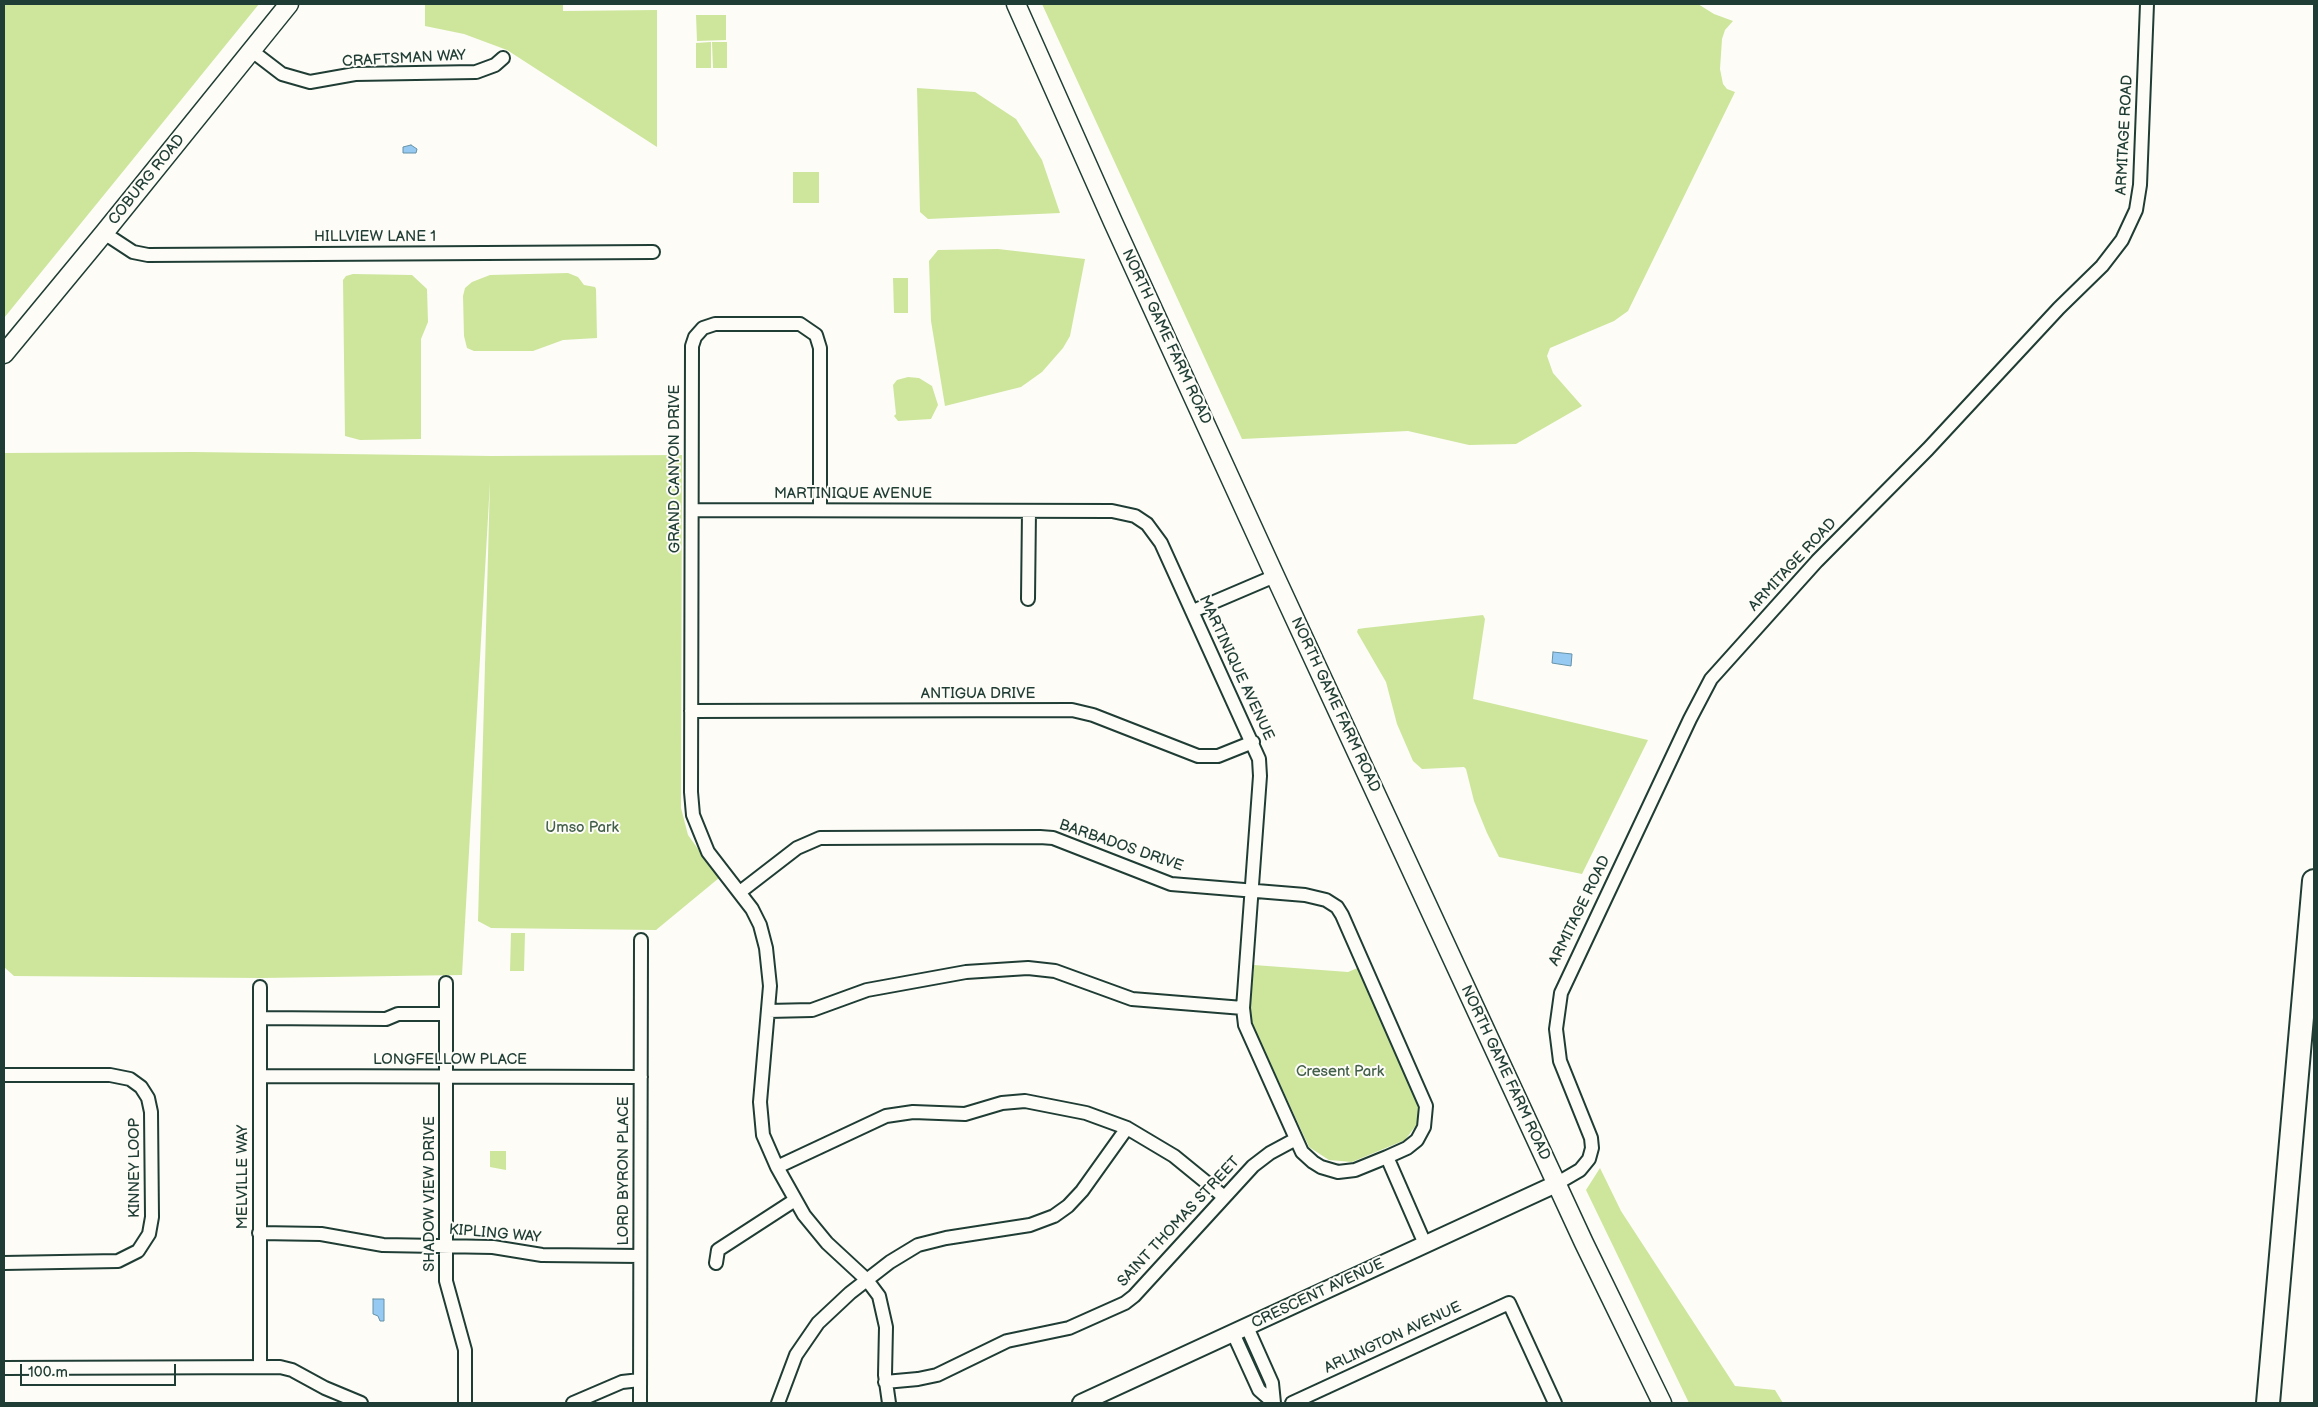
<!DOCTYPE html>
<html>
<head>
<meta charset="utf-8">
<style>
  body { margin:0 }
  #map { position:relative; width:2318px; height:1407px; overflow:hidden; background:#fdfcf7; font-family:"Balsamiq Sans",sans-serif }
  canvas { display:block }
  .frame { position:absolute; inset:0; border:5px solid #1f3d34; pointer-events:none }
  .scale { position:absolute; left:20px; top:1364px; width:156px; height:22px; box-sizing:border-box; border:2px solid #1f3d34; border-top:0; padding-left:6px; font-size:15px; line-height:18px; white-space:nowrap; color:#1f3d34; -webkit-text-stroke:4px #fdfcf7; paint-order:stroke }
</style>
</head>
<body>
<div id="map">
<canvas width="2318" height="1407"></canvas>
<div class="frame"></div>
<div class="scale">100 m</div>
</div>
<script>
const c = document.querySelector('canvas').getContext('2d');
c.lineJoin = 'round';
function paint(path, color) { c.fillStyle = color; c.fill(path, 'evenodd'); }
const poly = rows => new Path2D(rows.map(r => 'M' + r).join(''));
function stroke(path, color, width, dash) { c.strokeStyle = color; c.lineWidth = width; c.lineCap = dash ? 'butt' : 'round'; c.setLineDash(dash || []); c.stroke(path); }
function drawText(font, color, halo, rows, align = 'center') {
  c.font = font + ' "Balsamiq Sans",sans-serif'; c.lineWidth = 4; c.setLineDash([]); c.textBaseline = 'middle'; c.strokeStyle = halo; c.fillStyle = color; for (const [text, x, y, turn = 0] of rows) {
    c.save(); c.translate(x, y); c.rotate((+turn || 0) * Math.PI / 180); c.textAlign = isNaN(turn) ? turn : align; if (halo) c.strokeText(text, 0, 0); c.fillText(text, 0, 0); c.restore();
  }
}
const green = poly([
  [4,4,259,4,4,318],
  [425,4,563,4,563,11,657,10,657,147,507,50,464,34,425,26],
  [1042,4,1698,4,1714,14,1733,21,1725,30,1722,39,1720,69,1723,84,1727,89,1735,92,1628,311,1614,321,1550,348,1547,356,1553,373,1582,406,1516,444,1469,445,1408,431,1242,439],
  [696,15,726,15,726,40,697,41],
  [711,42,711,68,696,68,696,43],
  [712,42,727,42,727,68,713,68],
  [917,88,975,92,1016,119,1042,160,1060,213,928,219,920,212],
  [793,172,819,172,819,203,793,203],
  [998,249,1085,259,1070,336,1063,348,1042,372,1021,387,945,406,931,321,929,261,938,250],
  [568,273,578,277,584,285,595,287,596,289,597,338,563,340,533,351,474,351,467,348,464,336,463,296,465,288,472,282,490,275],
  [353,274,412,275,427,289,428,322,421,339,421,439,360,440,345,436,343,280,346,276],
  [893,278,908,278,908,313,894,313],
  [908,377,919,378,932,386,938,405,931,419,898,421,894,416,896,414,893,385,897,380],
  [193,452,492,456,682,455,681,808,688,835,719,878,656,930,491,928,478,921,490,482,462,975,261,978,14,976,4,967,4,453],
  [1483,615,1485,619,1473,699,1648,740,1582,874,1499,857,1487,833,1474,801,1466,769,1464,767,1422,769,1413,761,1397,724,1386,682,1357,632,1358,629,1365,628],
  [511,933,525,933,524,971,510,971],
  [1254,965,1348,972,1360,967,1418,1101,1417,1124,1405,1140,1352,1162,1329,1160,1309,1147,1252,1023,1250,1006],
  [490,1151,506,1151,506,1170,490,1167],
  [1600,1168,1621,1211,1735,1386,1775,1390,1783,1403,1689,1403,1586,1190]
]);
const water = poly([
  [411,145,417,149,416,153,403,153,403,147,411,145],
  [1553,652,1572,654,1571,666,1552,663,1553,652],
  [373,1299,384,1299,384,1321,380,1321,378,1316,373,1314,373,1299]
]);
const minor = poly([
  [252,51,282,74,310,82,355,74,476,72,495,65,503,58],
  [104,233,133,252,148,255,653,252],
  [692,510,1112,511,1135,516,1147,524,1161,543,1259,759,1260,776,1243,1008,1245,1025,1302,1152,1313,1162,1321,1167,1338,1172,1355,1170,1387,1157,1425,1244],
  [820,510,820,348,816,335,800,324,715,324,703,328,695,337,692,346,691,792,693,815,708,852,752,909,760,925,766,948,770,986,760,1102,763,1135,777,1167,804,1215,827,1243,867,1280,879,1296,886,1327,885,1375,889,1403],
  [1028,599,1029,511],
  [1193,611,1275,576],
  [691,711,1072,710,1093,715,1198,756,1218,756,1253,742],
  [740,892,797,848,820,838,1040,837,1053,838,1171,884,1305,895,1326,900,1337,907,1342,915,1426,1106,1424,1127,1417,1140,1407,1148,1387,1157],
  [446,983,446,1281,465,1350,465,1403],
  [768,1011,812,1010,867,990,966,972,1028,968,1055,971,1132,999,1243,1008],
  [260,1018,386,1019,398,1014,446,1014],
  [4,1075,110,1075,130,1079,141,1087,148,1098,151,1112,152,1217,149,1234,138,1251,118,1261,4,1263],
  [260,1076,641,1077],
  [777,1167,886,1116,913,1112,965,1114,1002,1103,1025,1101,1086,1113,1127,1128,1174,1156,1223,1196],
  [1556,1184,1580,1170,1589,1159,1592,1148,1591,1138,1560,1061,1556,1029,1561,993,1690,719,1711,679,1817,561,1928,449,2059,308,2102,266,2122,240,2136,210,2140,185,2147,4],
  [259,1233,321,1234,383,1245,493,1247,542,1255,640,1256],
  [716,1263,718,1250,795,1200],
  [1247,1327,1272,1383,1274,1403],
  [1233,1333,1259,1390,1274,1403],
  [260,1367,260,987],
  [4,1368,280,1367,292,1370,325,1388,361,1403],
  [885,1382,918,1379,937,1375,1007,1341,1069,1328,1125,1303,1134,1296,1253,1166,1270,1153,1296,1139],
  [573,1403,622,1382,640,1380],
  [640,1403,641,940],
  [778,1403,796,1355,818,1323,850,1293,890,1262,918,1245,946,1238,1030,1225,1054,1216,1068,1206,1082,1191,1127,1128],
  [1292,1403,1509,1303,1555,1403]
]);
const tertiary = poly([
  [1081,1403,1556,1184]
]);
const secondary = poly([
  [1016,4,1113,222,1275,576,1584,1243,1662,1403],
  [4,354,104,233,289,4]
]);
const motorway = poly([
  [2268,1403,2314,881]
]);
const streetNames = [
  ["CRAFTSMAN WAY",404,59,-3],
  ["ARMITAGE ROAD",2125,135,-87],
  ["COBURG ROAD",147,180,-51],
  ["HILLVIEW LANE 1",375,237],
  ["NORTH GAME FARM ROAD",1166,337,65],
  ["GRAND CANYON DRIVE",675,469,-90],
  ["MARTINIQUE AVENUE",853,494],
  ["ARMITAGE ROAD",1793,565,-47],
  ["MARTINIQUE AVENUE",1236,668,65],
  ["ANTIGUA DRIVE",978,694],
  ["NORTH GAME FARM ROAD",1335,705,65],
  ["BARBADOS DRIVE",1121,846,19],
  ["ARMITAGE ROAD",1580,911,-64],
  ["LONGFELLOW PLACE",450,1060],
  ["NORTH GAME FARM ROAD",1505,1073,65],
  ["KINNEY LOOP",135,1168,-90],
  ["LORD BYRON PLACE",624,1171,-90],
  ["MELVILLE WAY",243,1177,-90],
  ["SHADOW VIEW DRIVE",430,1194,-90],
  ["SAINT THOMAS STREET",1179,1222,-47],
  ["KIPLING WAY",495,1234,5],
  ["CRESCENT AVENUE",1318,1294,-25],
  ["ARLINGTON AVENUE",1393,1338,-25]
];
const parkNames = [
  ["Umso Park",582,828],
  ["Cresent Park",1340,1072]
];
paint(green, '#cde69c');
paint(water, '#96caf3');
stroke(water, '#6692a7', 1);
stroke(minor, '#1f3d34', 16);
stroke(tertiary, '#1f3d34', 20);
stroke(secondary, '#1f3d34', 21);
stroke(motorway, '#1f3d34', 26);
stroke(minor, '#fdfcf7', 12);
stroke(tertiary, '#fdfcf7', 16);
stroke(secondary, '#fdfcf7', 18);
stroke(motorway, '#fdfcf7', 22);
drawText('15px', '#1f3d34', '#fdfcf7', streetNames);
drawText('15px', '#425f49', '#fdfcf7', parkNames);
</script>
</body>
</html>
